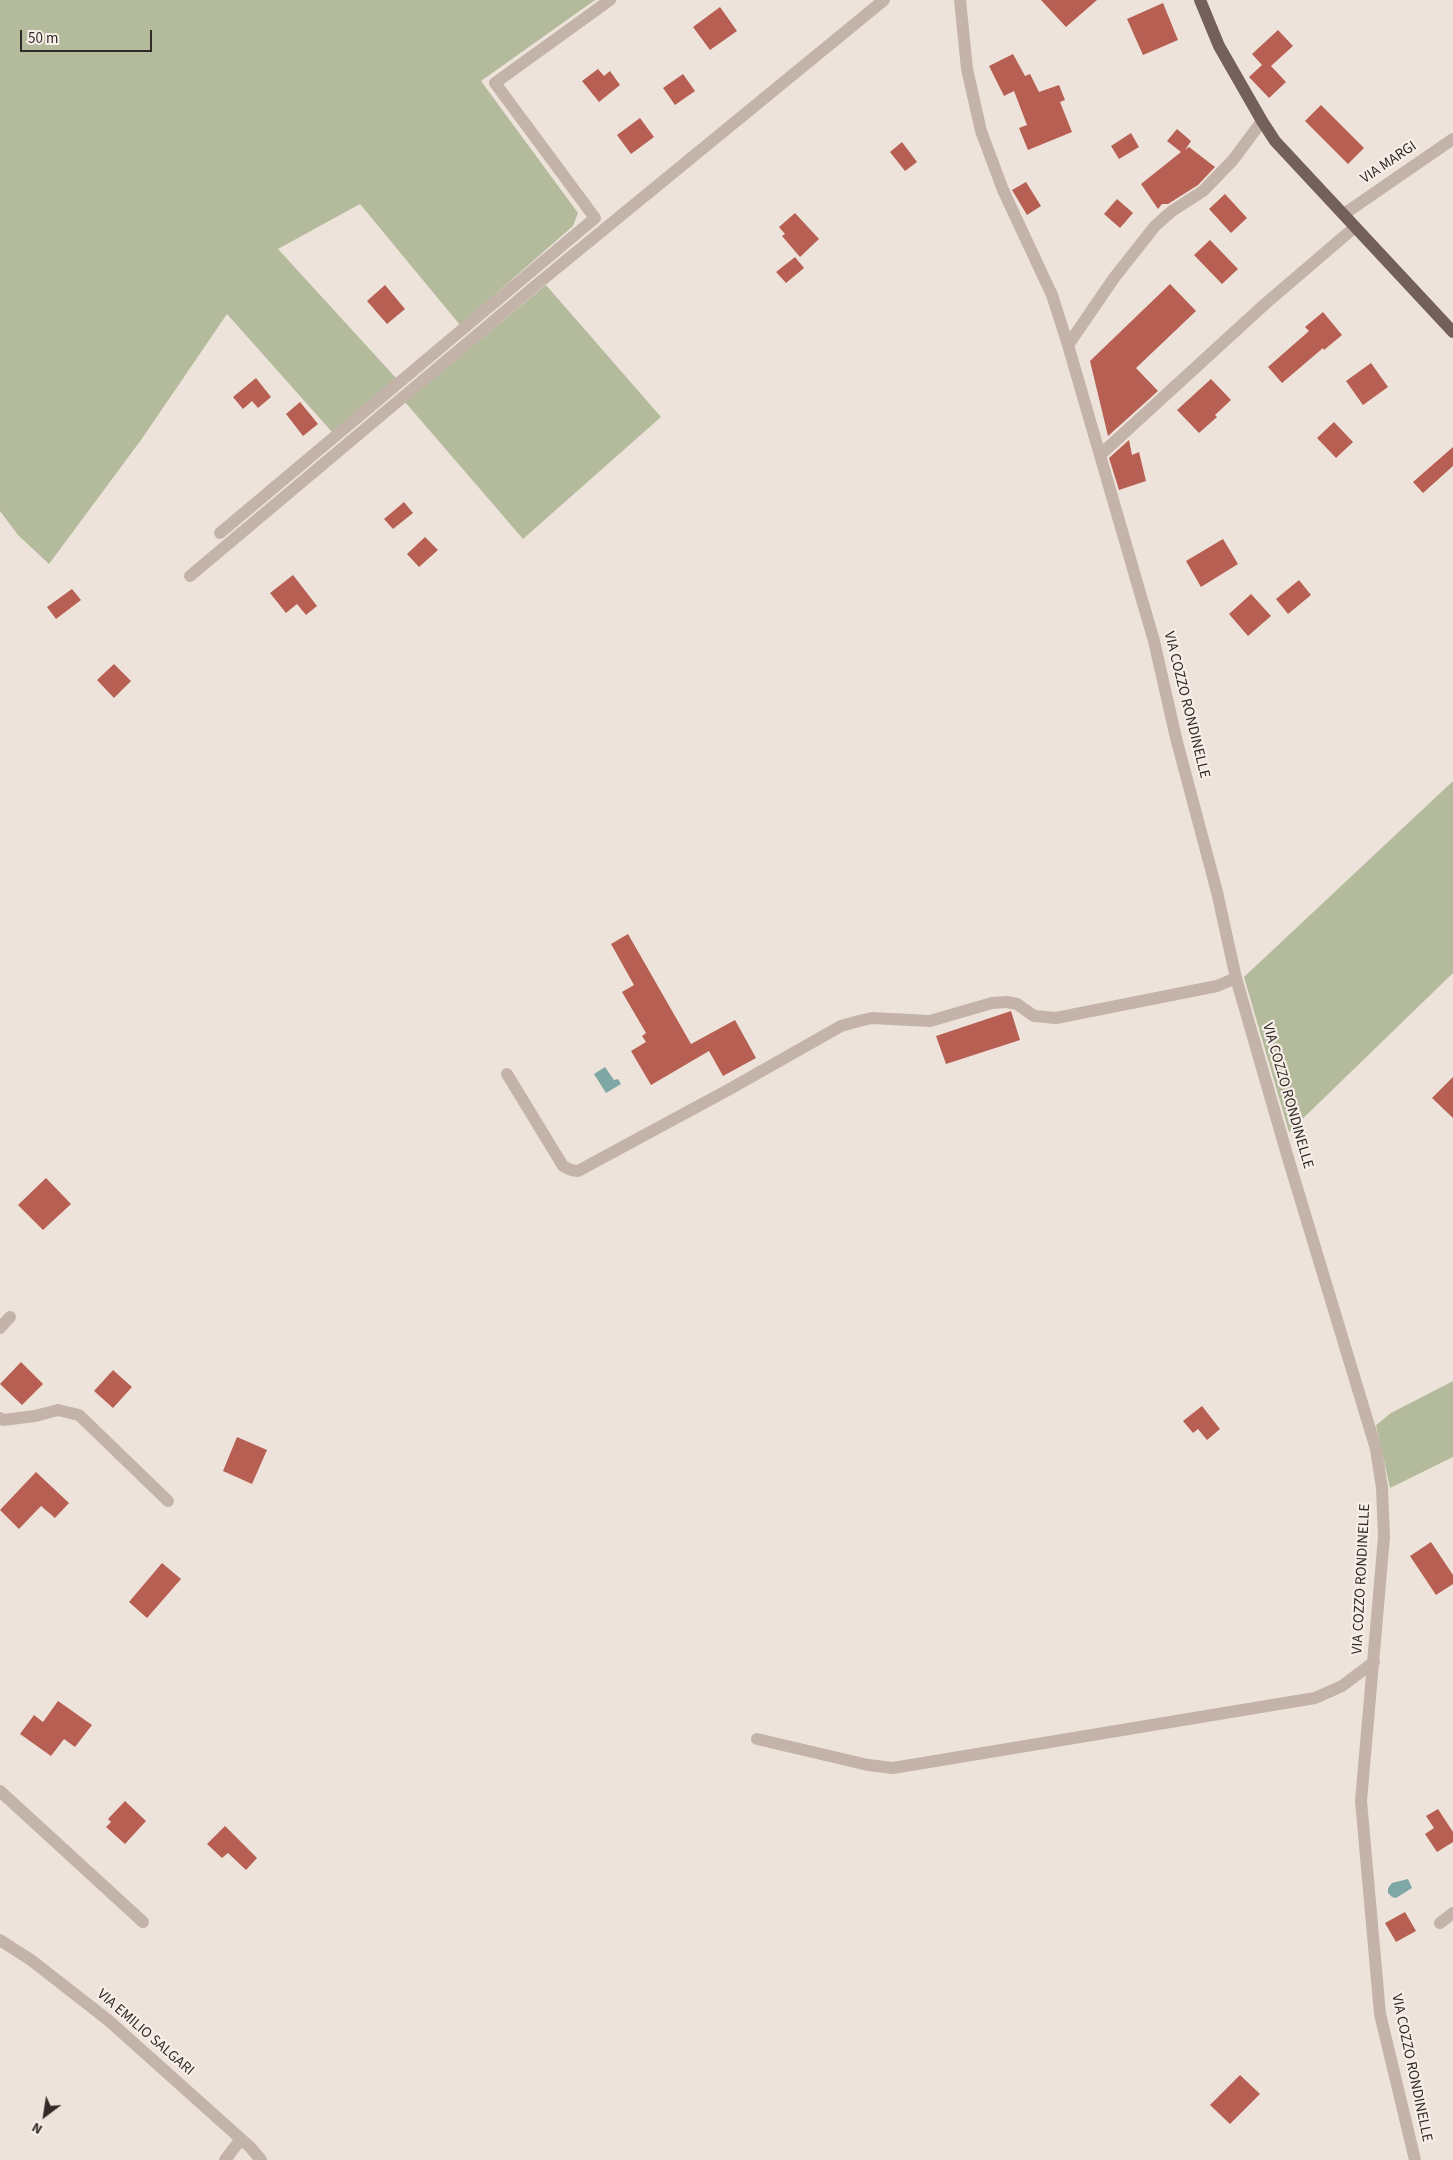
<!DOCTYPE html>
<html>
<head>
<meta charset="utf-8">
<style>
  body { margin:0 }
  #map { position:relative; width:1453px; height:2160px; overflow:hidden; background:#eee3db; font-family:"Source Sans 3",sans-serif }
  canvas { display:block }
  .north { position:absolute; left:20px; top:2090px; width:50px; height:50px; -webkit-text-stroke:4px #f6eee7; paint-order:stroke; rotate:211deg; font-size:14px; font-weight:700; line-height:20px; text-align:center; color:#332a28 }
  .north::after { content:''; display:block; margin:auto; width:18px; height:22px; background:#332a28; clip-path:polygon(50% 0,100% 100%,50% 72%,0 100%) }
  .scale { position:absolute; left:20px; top:30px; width:132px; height:22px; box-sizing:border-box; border:2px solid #332a28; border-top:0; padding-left:6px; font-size:15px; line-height:18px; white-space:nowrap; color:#332a28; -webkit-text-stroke:4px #f6eee7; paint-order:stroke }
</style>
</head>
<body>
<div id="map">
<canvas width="1453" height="2160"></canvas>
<div class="north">N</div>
<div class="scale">50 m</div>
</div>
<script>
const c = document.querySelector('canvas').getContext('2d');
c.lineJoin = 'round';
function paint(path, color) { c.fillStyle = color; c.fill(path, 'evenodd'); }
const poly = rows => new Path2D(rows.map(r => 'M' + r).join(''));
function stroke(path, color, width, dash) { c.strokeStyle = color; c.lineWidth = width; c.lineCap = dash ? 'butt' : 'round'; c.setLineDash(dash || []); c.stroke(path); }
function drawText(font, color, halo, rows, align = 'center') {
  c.font = font + ' "Source Sans 3",sans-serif'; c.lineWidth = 4.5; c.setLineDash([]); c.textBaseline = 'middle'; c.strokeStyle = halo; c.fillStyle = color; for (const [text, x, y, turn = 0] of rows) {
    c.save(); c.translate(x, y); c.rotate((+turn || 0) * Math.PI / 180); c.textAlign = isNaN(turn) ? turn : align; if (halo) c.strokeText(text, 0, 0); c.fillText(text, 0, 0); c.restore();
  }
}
const green = poly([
  [0,0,595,0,481,81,578,213,573,226,460,325,360,204,278,249,396,378,332,432,227,314,141,440,49,564,18,535,0,511],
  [546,285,661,417,523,539,405,402],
  [1453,781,1453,973,1289,1132,1244,977],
  [1453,1381,1453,1457,1390,1488,1376,1425,1391,1413]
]);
const water = poly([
  [605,1067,614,1080,618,1079,621,1084,606,1093,594,1074],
  [1408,1879,1412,1888,1396,1898,1392,1897,1388,1893,1388,1888,1392,1883]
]);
const building = poly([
  [1041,0,1097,0,1066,27],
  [1163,3,1178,40,1143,55,1127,19],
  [720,7,737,31,710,50,693,27],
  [1278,30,1293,46,1271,66,1286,82,1269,98,1249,77,1262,65,1252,54],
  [1013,54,1025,76,1030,74,1039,92,1059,85,1065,100,1060,102,1072,132,1028,150,1019,128,1027,125,1014,91,1004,96,989,66],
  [598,69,604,76,610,71,620,85,599,102,582,81],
  [683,74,695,91,675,105,663,88],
  [1321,105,1364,148,1348,164,1305,121],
  [640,118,654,137,631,154,617,135],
  [1177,129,1191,141,1185,150,1189,147,1215,167,1198,185,1168,204,1162,204,1158,209,1141,184,1181,152,1167,141],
  [1131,133,1139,147,1119,159,1111,146],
  [902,142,917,162,905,171,890,152],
  [1026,182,1041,206,1027,215,1012,190],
  [1225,194,1247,218,1231,233,1209,209],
  [1117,199,1133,213,1120,228,1104,214],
  [795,213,819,239,800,257,782,236,785,234,779,227],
  [1210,240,1238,269,1222,284,1194,255],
  [795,257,804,268,786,283,776,272],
  [1170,284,1196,311,1136,368,1158,391,1108,436,1090,361],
  [385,285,405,309,387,324,367,301],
  [1323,312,1342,335,1324,350,1323,348,1282,383,1268,367,1309,331,1305,327],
  [1371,363,1388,387,1363,405,1346,381],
  [256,378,271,397,258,408,252,401,243,409,233,397],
  [1211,379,1231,400,1215,415,1217,417,1199,433,1177,410],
  [300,402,318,424,303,436,286,414],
  [1334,422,1353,442,1336,458,1317,438],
  [1129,440,1132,455,1139,452,1146,481,1119,490,1109,458],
  [1453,447,1453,466,1423,493,1413,482],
  [404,502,413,513,393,529,384,519],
  [425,537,438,550,419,567,407,554],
  [1223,539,1238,564,1201,587,1186,561],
  [293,575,317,606,306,615,297,604,286,613,270,593],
  [1299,580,1311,595,1288,614,1276,599],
  [72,589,81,600,56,619,47,607],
  [1251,594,1271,616,1248,636,1229,614],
  [114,664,131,681,114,698,97,680],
  [628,934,691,1044,735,1020,756,1058,723,1076,709,1051,651,1085,631,1051,646,1042,642,1036,646,1033,622,992,634,985,611,944],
  [1011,1011,1020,1040,946,1064,936,1036],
  [1453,1077,1453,1118,1432,1098],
  [46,1178,71,1204,43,1230,18,1205],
  [21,1362,43,1384,22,1405,0,1384],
  [113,1370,132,1387,113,1408,94,1391],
  [1202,1406,1220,1429,1207,1440,1198,1429,1193,1433,1183,1421],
  [237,1437,267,1450,252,1484,223,1471],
  [36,1472,69,1503,55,1518,41,1506,19,1529,0,1510],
  [1431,1542,1453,1575,1453,1584,1436,1595,1410,1556],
  [162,1563,181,1579,147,1618,129,1602],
  [58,1701,92,1725,75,1747,64,1739,51,1756,20,1734,34,1715,43,1722],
  [125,1801,146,1821,125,1844,106,1827,111,1822,108,1819],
  [1438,1809,1453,1832,1453,1842,1437,1852,1425,1834,1434,1828,1426,1816],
  [225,1826,257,1858,246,1870,228,1853,222,1858,207,1844],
  [1405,1912,1416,1931,1396,1942,1385,1923],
  [1240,2075,1260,2094,1230,2124,1210,2105]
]);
const minor = poly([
  [960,0,967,69,981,131,1003,190,1052,295,1068,345],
  [1262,121,1233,160,1203,191,1172,211,1155,226,1114,278,1068,345,1154,641,1176,738,1217,892,1236,978,1288,1158,1376,1449,1382,1488,1384,1537,1361,1801,1380,2014,1415,2160],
  [1344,214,1453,139],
  [1100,455,1265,304,1355,227],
  [220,533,595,218,495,83,610,0],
  [190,576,541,281,884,0],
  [507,1074,563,1166,571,1170,578,1171,728,1090,841,1026,859,1021,872,1018,930,1021,992,1003,1007,1002,1017,1004,1034,1016,1056,1018,1217,986,1236,978],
  [0,1328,10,1317],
  [0,1418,3,1420,35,1416,58,1410,79,1415,168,1501],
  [757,1739,868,1765,893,1768,1315,1698,1342,1686,1374,1662],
  [0,1791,143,1922],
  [1440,1923,1453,1913],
  [0,1940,31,1960,108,2020,250,2147,261,2160],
  [225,2160,241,2139]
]);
const major = poly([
  [1200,0,1219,46,1262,121,1275,141,1453,332]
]);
const streetNames = [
  ["VIA MARGI",1389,163,-34],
  ["VIA COZZO RONDINELLE",1186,705,76],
  ["VIA COZZO RONDINELLE",1287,1096,74],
  ["VIA COZZO RONDINELLE",1362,1579,-87],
  ["VIA EMILIO SALGARI",145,2033,41],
  ["VIA COZZO RONDINELLE",1411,2068,78]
];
paint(green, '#b4bb9d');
paint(water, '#7ea7a5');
paint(building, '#b65f52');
stroke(minor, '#c4b3a9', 12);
stroke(major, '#73605b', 12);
drawText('15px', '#332a28', '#f6eee7', streetNames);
</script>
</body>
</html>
